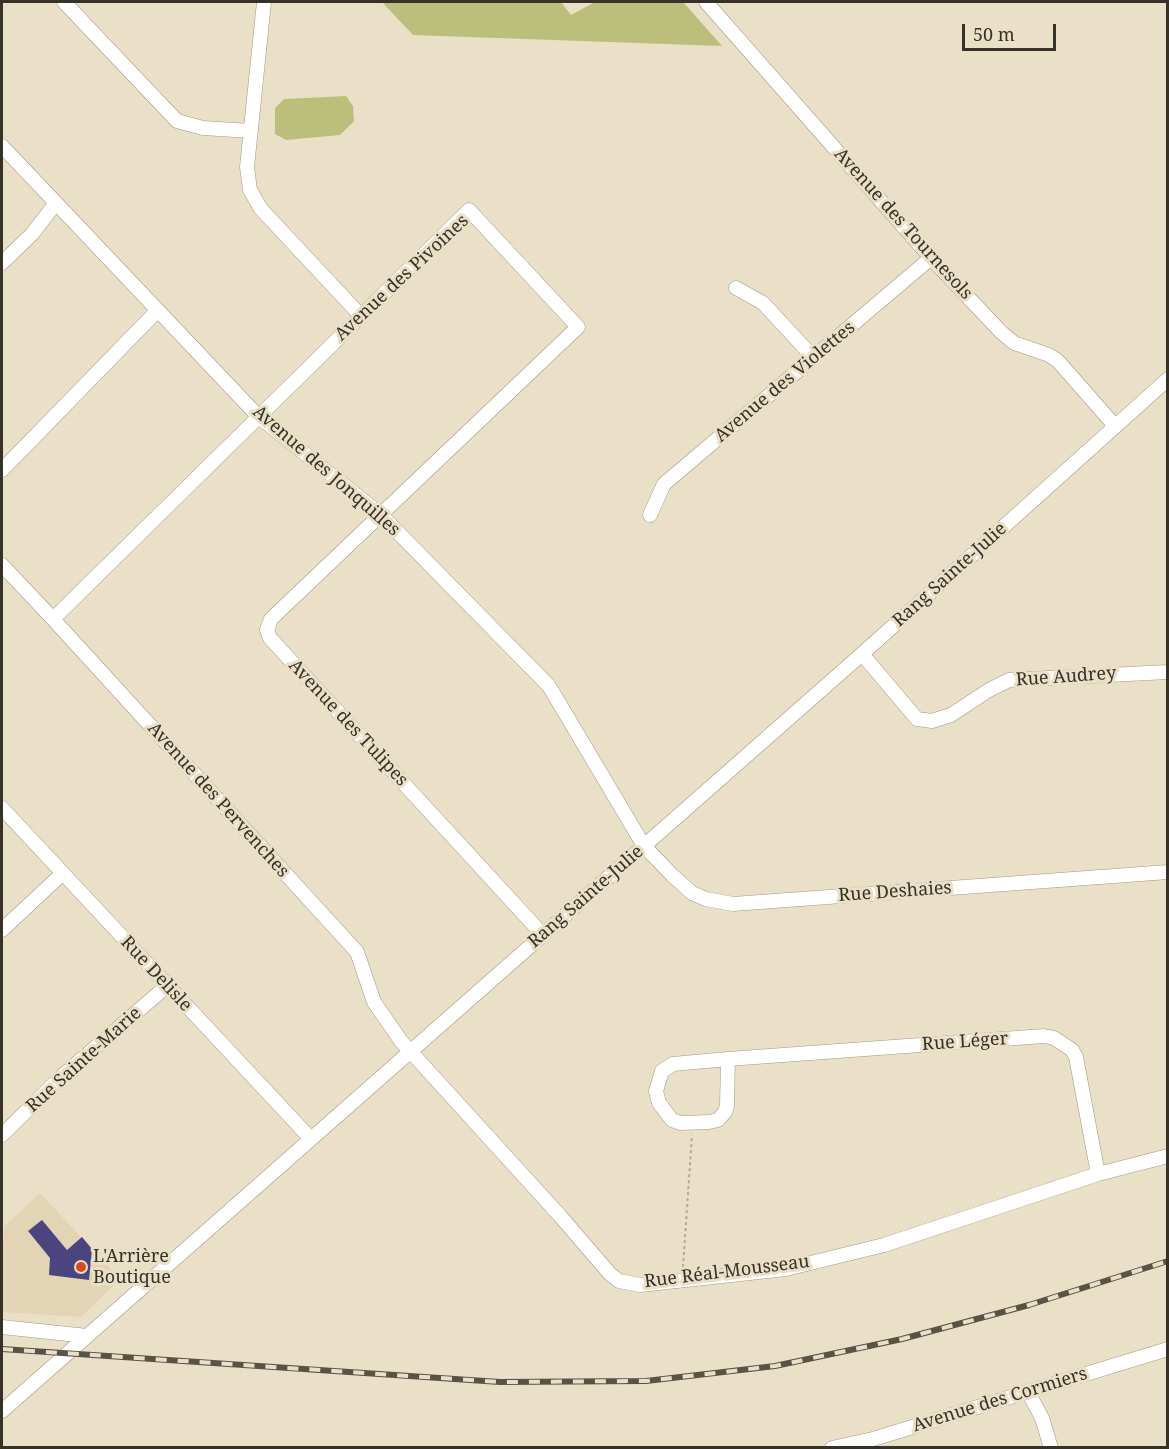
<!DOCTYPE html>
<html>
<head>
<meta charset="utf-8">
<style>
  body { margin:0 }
  #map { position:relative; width:1169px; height:1449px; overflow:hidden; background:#eadfc7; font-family:"Noto Serif",serif }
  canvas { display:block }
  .frame { position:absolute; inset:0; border:3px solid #363228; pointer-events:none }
  .scale { position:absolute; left:962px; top:24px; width:94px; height:27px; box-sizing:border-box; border:3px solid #363228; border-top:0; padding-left:8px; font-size:18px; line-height:21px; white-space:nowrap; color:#363228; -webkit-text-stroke:4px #eadfc7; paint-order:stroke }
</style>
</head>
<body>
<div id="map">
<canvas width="1169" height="1449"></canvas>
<div class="frame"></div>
<div class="scale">50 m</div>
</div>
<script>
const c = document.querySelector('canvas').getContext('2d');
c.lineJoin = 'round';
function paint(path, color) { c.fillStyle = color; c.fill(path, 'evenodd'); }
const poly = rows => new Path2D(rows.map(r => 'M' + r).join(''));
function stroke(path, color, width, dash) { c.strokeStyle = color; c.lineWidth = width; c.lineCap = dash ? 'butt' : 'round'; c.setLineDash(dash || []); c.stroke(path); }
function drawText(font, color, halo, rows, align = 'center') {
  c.font = font + ' "Noto Serif",serif'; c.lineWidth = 6; c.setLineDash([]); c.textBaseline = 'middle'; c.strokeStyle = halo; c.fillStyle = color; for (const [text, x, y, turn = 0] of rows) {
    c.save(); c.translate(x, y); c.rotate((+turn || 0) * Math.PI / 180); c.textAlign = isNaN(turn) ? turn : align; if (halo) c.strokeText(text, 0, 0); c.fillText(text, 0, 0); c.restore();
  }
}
const built = poly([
  [40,1193,120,1279,81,1317,2,1312,2,1239,4,1239,4,1227]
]);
const green = poly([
  [382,2,561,2,571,15,595,2,683,2,722,46,413,35],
  [346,96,353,106,354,121,340,135,286,140,275,134,275,108,284,99]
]);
const building = poly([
  [42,1220,67,1250,82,1237,92,1249,89,1280,49,1275,50,1258,28,1231]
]);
const path = poly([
  [683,1267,692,1135]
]);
const minor = poly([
  [64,2,177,121,203,128,251,131],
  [264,2,247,167,250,190,261,209,361,316],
  [706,2,931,258,1001,332,1014,343,1049,355,1058,361,1115,426],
  [2,146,258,416,380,514,549,686,644,846,672,875,692,893,706,899,733,904,1168,872],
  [2,263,32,234,56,203],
  [736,288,763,303,813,357],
  [2,470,157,311],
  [650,515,664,484,931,258],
  [2,565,53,619,357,952,374,1002,401,1041,561,1217,610,1274,619,1281,640,1285,786,1269,884,1245,1098,1174,1168,1156],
  [53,619,469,210,578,327,271,619,267,630,270,638,543,935],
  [862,654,917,719,932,721,951,715,989,690,1009,680,1168,672],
  [2,808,311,1139],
  [2,930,63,873],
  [728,1059,727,1106,725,1112,718,1120,709,1122,680,1123,672,1120,659,1103,656,1091,662,1071,673,1064,728,1059,1044,1036,1054,1038,1072,1050,1076,1057,1098,1174],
  [2,1135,61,1077,167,986],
  [2,1327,87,1336],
  [1028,1392,1042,1418,1051,1448],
  [2,1411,862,654,1168,379],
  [832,1448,873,1439,1168,1349]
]);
const rail = poly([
  [2,1349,500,1382,646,1381,775,1366,902,1339,1029,1305,1168,1261]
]);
const markers = [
  [81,1267,6,"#d44b21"]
];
const streetNames = [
  ["Avenue des Tournesols",903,224,48],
  ["Avenue des Pivoines",402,278,-43],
  ["Avenue des Violettes",785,382,-40],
  ["Avenue des Jonquilles",326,471,41],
  ["Rang Sainte-Julie",950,575,-42],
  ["Rue Audrey",1066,677,-4],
  ["Avenue des Tulipes",348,723,47],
  ["Avenue des Pervenches",218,800,48],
  ["Rue Deshaies",895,892,-4],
  ["Rang Sainte-Julie",586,897,-41],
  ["Rue Delisle",156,974,47],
  ["Rue Léger",965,1042,-4],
  ["Rue Sainte-Marie",84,1060,-42],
  ["Rue Réal-Mousseau",727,1272,-7],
  ["Avenue des Cormiers",1000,1400,-17]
];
const poiNames = [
  ["L'Arrière",93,1257],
  ["Boutique",93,1278]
];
paint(built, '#e2d4b5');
paint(green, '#bcbf7c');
paint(building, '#4b447e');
stroke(minor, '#a29881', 15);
stroke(path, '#b1a895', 2, [3, 3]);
stroke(minor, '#fff', 14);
stroke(rail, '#595347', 6);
stroke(rail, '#eadfc7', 4, [11]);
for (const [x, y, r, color] of markers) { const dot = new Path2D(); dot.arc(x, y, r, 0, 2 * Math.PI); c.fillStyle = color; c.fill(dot); stroke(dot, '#eadfc7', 2); }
drawText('18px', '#363228', '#eadfc7', streetNames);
drawText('18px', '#363228', '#eadfc7', poiNames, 'left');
</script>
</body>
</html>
